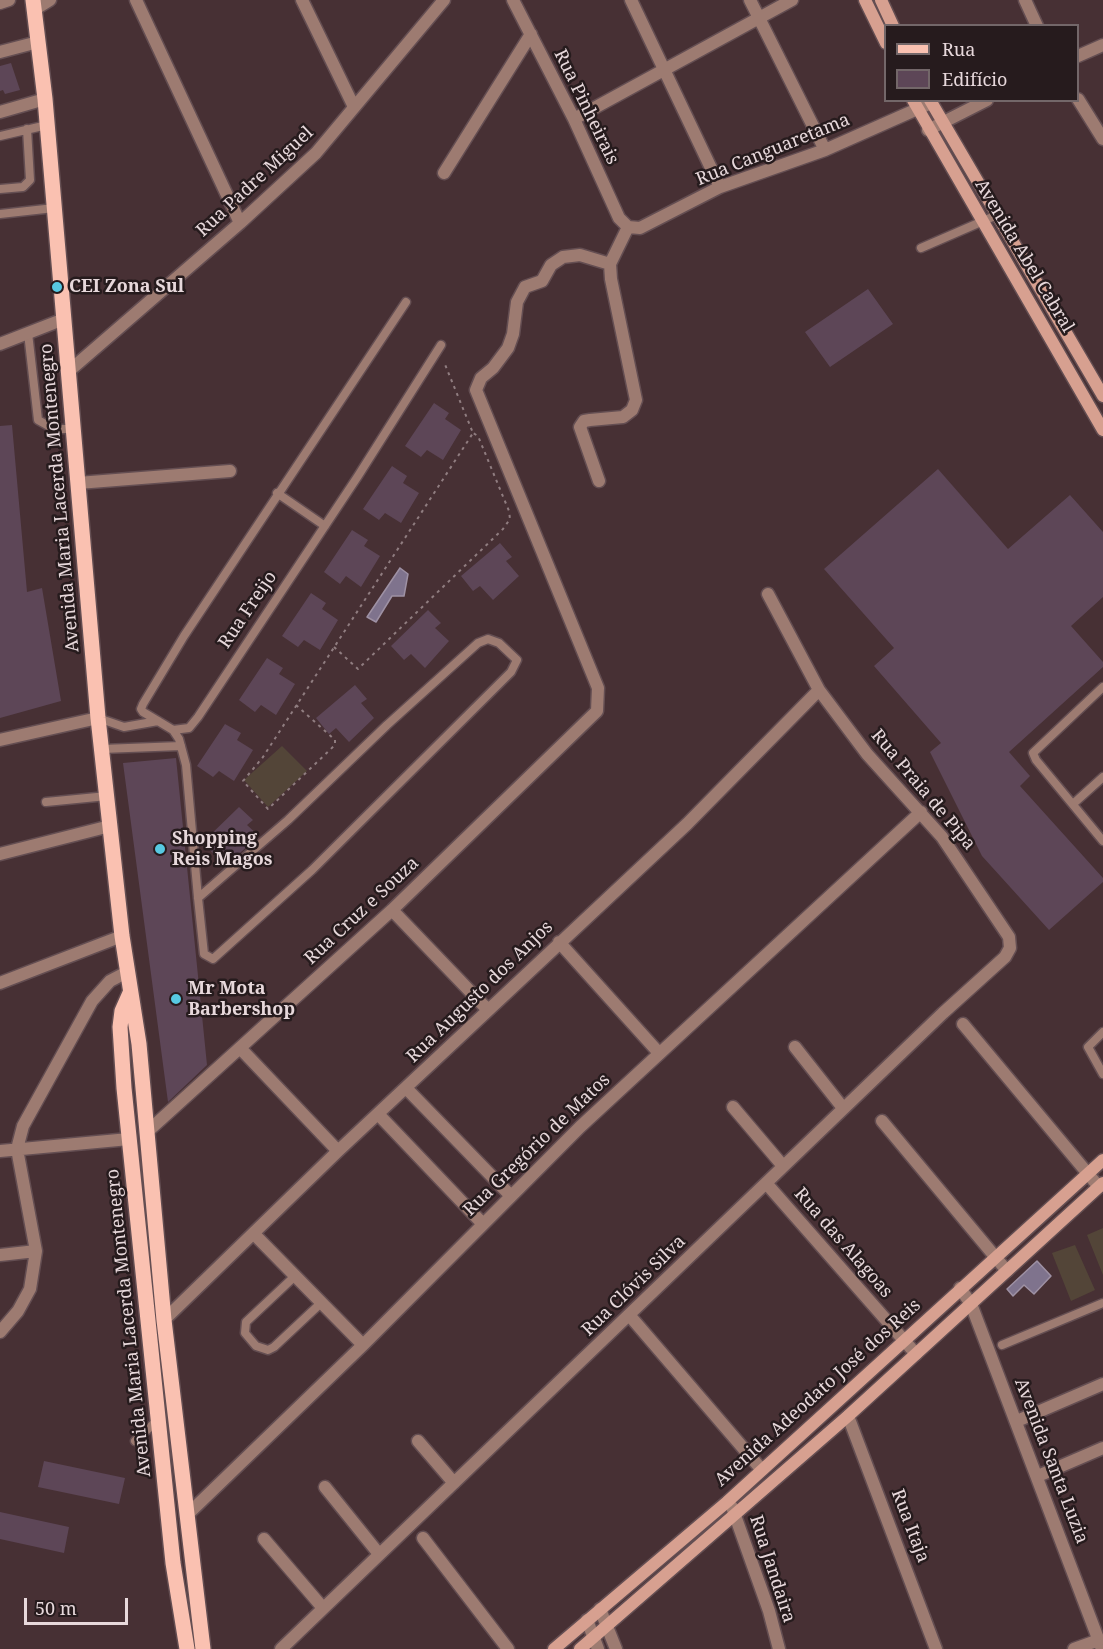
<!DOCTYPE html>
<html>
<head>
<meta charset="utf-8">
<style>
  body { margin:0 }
  #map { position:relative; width:1103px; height:1649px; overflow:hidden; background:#473034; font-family:"Noto Serif",serif }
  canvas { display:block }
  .legend { position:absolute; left:884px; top:24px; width:195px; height:78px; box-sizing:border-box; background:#261b1d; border:2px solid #736769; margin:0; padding:8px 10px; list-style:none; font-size:18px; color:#e7d8db }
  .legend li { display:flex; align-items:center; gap:12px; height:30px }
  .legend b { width:30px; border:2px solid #736769 }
  .scale { position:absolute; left:24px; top:1598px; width:104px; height:27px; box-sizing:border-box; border:3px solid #e7d8db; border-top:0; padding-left:8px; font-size:18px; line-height:21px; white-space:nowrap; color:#e7d8db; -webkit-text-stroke:4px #261b1d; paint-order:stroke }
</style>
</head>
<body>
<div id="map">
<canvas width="1103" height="1649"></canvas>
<ul class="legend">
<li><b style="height:8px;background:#fac1b1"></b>Rua</li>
<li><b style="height:16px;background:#5d4657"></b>Edifício</li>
</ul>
<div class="scale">50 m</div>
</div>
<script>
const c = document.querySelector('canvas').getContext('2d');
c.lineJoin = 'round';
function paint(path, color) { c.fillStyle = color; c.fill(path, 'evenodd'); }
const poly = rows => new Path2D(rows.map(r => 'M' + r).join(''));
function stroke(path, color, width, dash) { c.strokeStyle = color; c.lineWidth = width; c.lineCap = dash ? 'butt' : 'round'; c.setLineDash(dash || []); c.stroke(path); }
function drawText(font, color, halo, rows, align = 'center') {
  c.font = font + ' "Noto Serif",serif'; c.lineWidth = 5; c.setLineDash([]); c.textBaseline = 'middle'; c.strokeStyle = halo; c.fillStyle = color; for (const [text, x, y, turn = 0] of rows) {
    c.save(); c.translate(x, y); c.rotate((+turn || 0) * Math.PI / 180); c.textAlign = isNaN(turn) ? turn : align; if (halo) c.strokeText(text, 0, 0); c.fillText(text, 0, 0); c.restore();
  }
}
const green = poly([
  [282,746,307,771,268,807,244,780],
  [1103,1228,1103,1275,1087,1235],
  [1075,1245,1095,1290,1071,1301,1052,1253]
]);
const water = poly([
  [400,568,408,574,404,596,392,596,376,622,367,617,400,568],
  [1037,1261,1051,1276,1034,1294,1024,1285,1013,1296,1007,1289,1037,1261]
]);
const building = poly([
  [11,63,20,90,5,94,3,90,0,91,0,66],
  [868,289,893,324,830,367,805,332],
  [434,403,449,413,445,419,461,430,443,460,427,450,421,457,405,446],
  [12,425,27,592,42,588,61,701,0,718,0,426],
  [392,466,407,476,403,483,419,493,401,523,385,513,379,520,363,509],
  [938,469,1008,549,1070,495,1103,532,1103,597,1071,626,1103,662,1103,667,1009,752,1030,776,1020,786,1103,878,1103,882,1049,930,982,856,930,752,941,743,874,666,894,648,824,569],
  [352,530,368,540,364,546,380,556,361,587,346,576,340,584,324,572],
  [500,543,512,557,506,561,519,576,493,600,480,586,473,591,461,576],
  [311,593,326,603,322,609,338,620,320,650,304,640,298,647,282,636],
  [428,610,441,623,435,628,449,641,425,668,411,654,404,660,391,646],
  [267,658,283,668,279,674,295,684,276,715,261,705,255,712,239,700],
  [355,685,367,699,361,703,374,718,349,742,336,728,329,734,316,718],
  [225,724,241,733,237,740,253,750,234,781,219,771,213,777,197,766],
  [176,758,207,1065,168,1102,123,763],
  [239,807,253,820,247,825,259,836,232,860,223,851,216,857,203,842],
  [44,1461,125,1478,119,1504,38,1487],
  [0,1512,69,1527,64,1553,0,1539]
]);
const path = poly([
  [334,647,358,669,503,529,510,519,509,511,478,436,473,433],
  [296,705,335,740,335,745,268,809,243,781,263,757,473,433,444,362]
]);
const lane = poly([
  [0,136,47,125],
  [0,189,23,187,30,180,27,129],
  [0,214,54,208],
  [921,248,997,215],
  [406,302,184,636,143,704,141,709,143,712,173,730,189,728,198,717,358,476,441,345],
  [28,333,38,420,54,429,74,429],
  [277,493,325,526],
  [1103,687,1033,753,1036,760,1103,841],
  [98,718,124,727,158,721],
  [173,730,179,739,186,765,198,898,204,954,213,959,312,870,511,672,517,660,499,643,488,639,478,643,387,725,288,820,198,898],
  [102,749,181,746],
  [46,802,107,796],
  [1073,804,1103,777],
  [1103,1032,1088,1047,1103,1074],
  [295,1276,246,1322,245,1333,256,1346,268,1350,274,1347,321,1303],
  [1002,1345,1103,1303],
  [135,1441,160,1418]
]);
const street = poly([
  [136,0,240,223],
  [302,0,354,107],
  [513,0,574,119,619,218,628,227],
  [631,0,720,187],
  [750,0,825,150],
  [1025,0,1037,26],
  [0,3,9,0],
  [34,10,50,0],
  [0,52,38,42],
  [1078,56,1103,45],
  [1078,99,1103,139],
  [0,112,45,99],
  [574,119,792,0],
  [928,130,987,100],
  [444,173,531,34],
  [628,227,640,228,720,187,825,150,931,103],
  [0,344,64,319],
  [69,371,240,223,316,153,444,0],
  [599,481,580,427,584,421,590,420,623,417,632,410,636,400,611,279,610,264,628,227],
  [78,483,230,471],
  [0,740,98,718],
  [0,854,110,826],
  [392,910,488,1010],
  [559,942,659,1053],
  [0,983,122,936],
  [963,1024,1099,1187],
  [795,1047,843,1108],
  [240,1048,338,1151],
  [406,1088,511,1196],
  [733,1107,783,1166],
  [378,1114,482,1223],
  [882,1121,1007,1271],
  [147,1132,392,910,597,711,598,688,476,390,481,378,493,368,508,348,513,334,517,302,525,287,542,281,551,265,563,257,580,255,610,264],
  [0,1151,129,1139],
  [766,1183,916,1354],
  [254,1234,363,1345],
  [0,1255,36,1251],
  [960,1288,971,1304,1102,1649],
  [630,1316,762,1470],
  [164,1320,338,1151,687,824,819,690],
  [0,1332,18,1311,30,1289,36,1251,17,1149,23,1126,92,1001,110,981,127,972],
  [848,1416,936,1649],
  [1017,1421,1103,1384],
  [418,1441,454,1483],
  [1038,1476,1103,1448],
  [325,1487,379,1554],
  [732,1507,769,1611,779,1649],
  [188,1514,363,1345,580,1127,921,812],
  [423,1538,508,1649],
  [264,1539,323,1608],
  [600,1609,616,1649],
  [587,1620,598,1649],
  [281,1649,943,1013,1005,957,1010,948,1009,937,942,837,867,754,819,690,768,594],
  [1074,1649,1099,1640]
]);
const secondary = poly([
  [865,0,886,43],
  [881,0,893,26],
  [913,100,1103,430],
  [930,100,1103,396],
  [554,1649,727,1502,1103,1160],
  [580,1649,848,1416,1103,1183]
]);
const primary = poly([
  [33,0,45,99,98,718,122,936,139,1044,164,1320,203,1649],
  [130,993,122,1011,120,1027,124,1088,173,1563,187,1649]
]);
const markers = [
  [57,287,6,"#57c9e2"],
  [160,849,6,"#57c9e2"],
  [176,999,6,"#57c9e2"]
];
const streetNames = [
  ["Rua Pinheirais",586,107,64],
  ["Rua Canguaretama",773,150,-22],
  ["Rua Padre Miguel",255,182,-43],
  ["Avenida Abel Cabral",1024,256,59],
  ["Avenida Maria Lacerda Montenegro",60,498,-95],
  ["Rua Freijo",248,610,-56],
  ["Rua Praia de Pipa",923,790,50],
  ["Rua Cruz e Souza",362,911,-43],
  ["Rua Augusto dos Anjos",480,992,-44],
  ["Rua Gregório de Matos",537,1145,-44],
  ["Rua das Alagoas",843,1243,49],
  ["Rua Clóvis Silva",634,1286,-44],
  ["Avenida Maria Lacerda Montenegro",129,1323,-96],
  ["Avenida Adeodato José dos Reis",818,1393,-42],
  ["Avenida Santa Luzia",1051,1461,69],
  ["Rua Itaja",910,1526,69],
  ["Rua Jandaira",772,1569,72]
];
const poiNames = [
  ["CEI Zona Sul",69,287],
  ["Shopping",172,839],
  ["Reis Magos",172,860],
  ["Mr Mota",188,989],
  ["Barbershop",188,1010]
];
paint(green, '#534538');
paint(water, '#7f738d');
stroke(water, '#9e91a4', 1.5);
paint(building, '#5d4657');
stroke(lane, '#644e52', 11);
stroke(street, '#644e52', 15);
stroke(secondary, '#644e52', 15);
stroke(primary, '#644e52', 18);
stroke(path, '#907d80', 2, [3, 4.5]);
stroke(lane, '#9d7b71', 8);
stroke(street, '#9d7b71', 12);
stroke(secondary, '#d7a090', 12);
stroke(primary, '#fac1b1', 15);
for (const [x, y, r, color] of markers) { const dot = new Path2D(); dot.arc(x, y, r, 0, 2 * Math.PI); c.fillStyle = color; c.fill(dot); stroke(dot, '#261b1d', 2); }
drawText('18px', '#e7d8db', '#261b1d', streetNames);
drawText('bold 18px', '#e7d8db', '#261b1d', poiNames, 'left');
</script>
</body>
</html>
